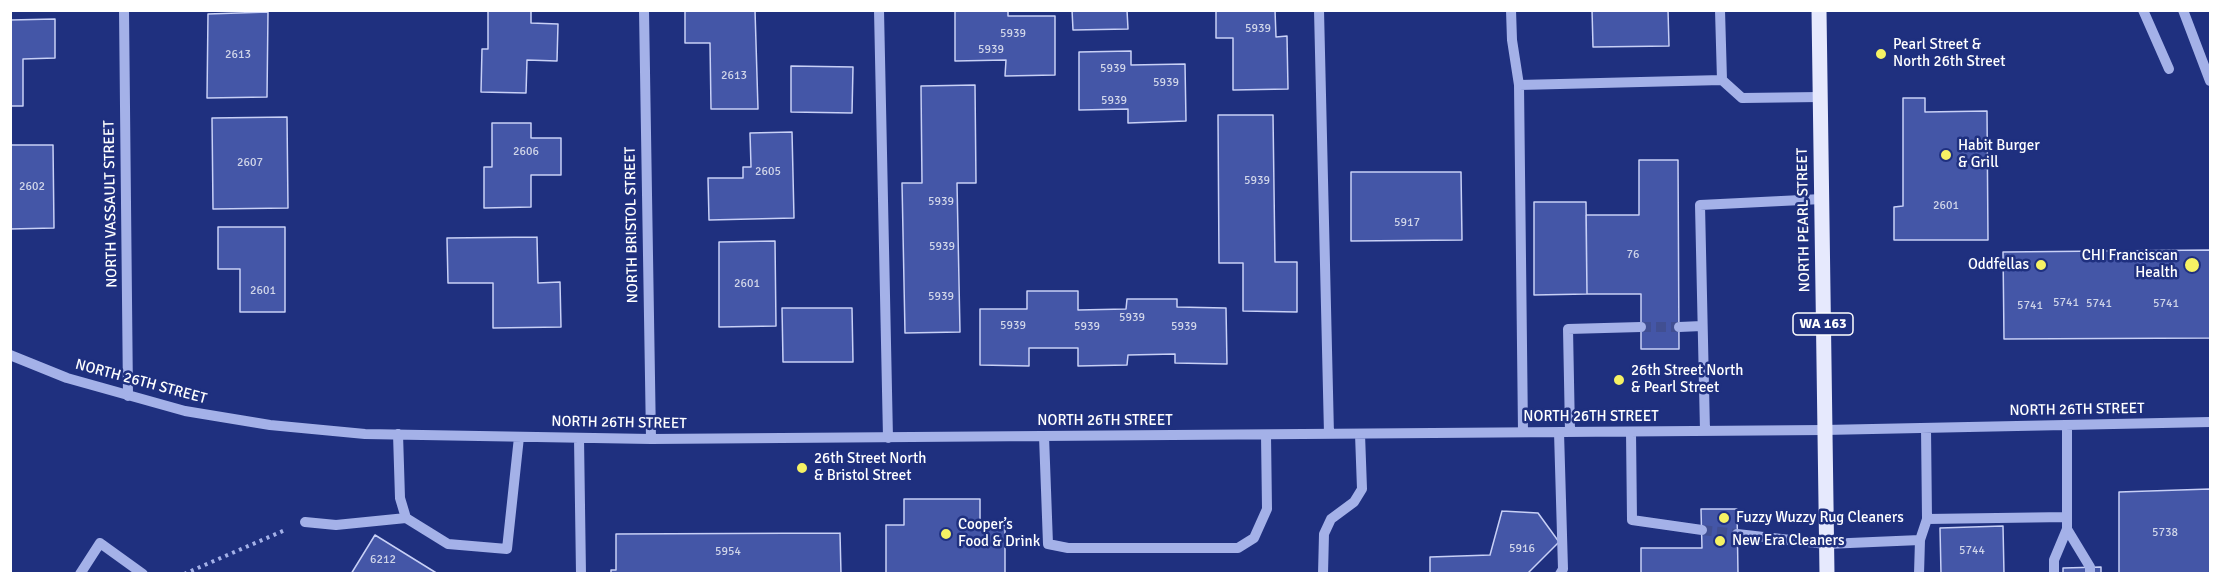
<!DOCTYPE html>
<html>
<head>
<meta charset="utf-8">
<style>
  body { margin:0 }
  #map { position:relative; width:2221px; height:584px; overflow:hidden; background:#1f307f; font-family:Signika,sans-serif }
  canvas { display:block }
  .frame { position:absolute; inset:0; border:12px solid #fff; pointer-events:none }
</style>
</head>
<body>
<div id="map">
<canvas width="2221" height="584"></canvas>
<div class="frame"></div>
</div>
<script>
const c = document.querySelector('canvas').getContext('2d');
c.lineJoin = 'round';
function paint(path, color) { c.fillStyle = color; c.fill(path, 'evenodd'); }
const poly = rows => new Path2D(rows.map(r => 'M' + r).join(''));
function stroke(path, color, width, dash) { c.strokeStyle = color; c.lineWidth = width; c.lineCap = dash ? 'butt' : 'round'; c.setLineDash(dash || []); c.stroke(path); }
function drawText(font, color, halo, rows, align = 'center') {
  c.font = font + ' Signika,sans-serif'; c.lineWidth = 5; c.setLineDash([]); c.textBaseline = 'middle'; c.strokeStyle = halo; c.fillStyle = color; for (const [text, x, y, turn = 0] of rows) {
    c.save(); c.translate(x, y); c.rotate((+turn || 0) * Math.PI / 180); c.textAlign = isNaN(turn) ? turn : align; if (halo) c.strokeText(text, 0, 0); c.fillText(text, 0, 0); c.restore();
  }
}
const building = poly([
  [488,10,531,10,531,23,558,24,557,61,527,60,526,93,481,92,482,49,488,49,488,10],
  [685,10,755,10,758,109,711,109,710,43,685,43,685,10],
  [955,10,1008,10,1008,16,1055,16,1055,75,1005,76,1006,60,955,61,955,10],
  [1072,10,1127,10,1128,29,1073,30,1072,10],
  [1216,10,1275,10,1276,37,1287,36,1288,89,1233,90,1233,38,1216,38,1216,10],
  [1592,10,1668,10,1669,46,1593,47,1592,10],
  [268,12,267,97,207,98,208,14,268,12],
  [55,19,55,58,23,59,23,106,10,106,10,20,55,19],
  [1131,51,1131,65,1185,64,1186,121,1128,123,1128,109,1079,110,1079,52,1131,51],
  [791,66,853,67,852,113,791,112,791,66],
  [975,85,976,183,957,183,960,332,905,333,902,183,922,183,921,86,975,85],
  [1903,98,1925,98,1925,112,1987,111,1988,240,1894,240,1894,207,1903,206,1903,98],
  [1218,115,1273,115,1275,262,1297,262,1297,312,1243,311,1243,263,1219,263,1218,115],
  [287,117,288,208,213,209,212,118,287,117],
  [492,123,531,123,531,138,561,138,561,175,531,175,531,207,484,208,484,167,492,167,492,123],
  [792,132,794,218,709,220,708,178,743,178,743,167,751,167,750,133,792,132],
  [10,145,53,145,54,228,10,229,10,145],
  [1639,160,1678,160,1679,349,1641,349,1641,294,1587,294,1586,215,1639,215,1639,160],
  [1351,172,1461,172,1462,240,1351,241,1351,172],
  [1534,202,1586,202,1587,294,1534,295,1534,202],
  [218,227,285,227,285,312,240,312,240,269,218,269,218,227],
  [537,237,538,283,560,282,561,327,493,328,493,283,448,283,447,238,537,237],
  [775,241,776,326,719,327,719,242,775,241],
  [2210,250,2210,338,2004,339,2003,252,2210,250],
  [1027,291,1078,291,1078,310,1126,309,1127,299,1177,299,1177,307,1226,308,1227,364,1175,363,1175,354,1128,355,1127,365,1078,366,1078,348,1029,348,1029,366,980,365,980,309,1027,309,1027,291],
  [782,308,852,308,853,362,783,362,782,308],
  [2210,489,2210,574,2119,574,2119,492,2210,489],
  [904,499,980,499,980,525,1005,525,1005,574,886,574,886,525,904,525,904,499],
  [1701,509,1737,509,1738,574,1641,574,1641,548,1702,548,1701,509],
  [1502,511,1538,513,1559,542,1527,574,1430,574,1430,557,1490,555,1502,511],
  [2003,526,2004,574,1941,574,1940,528,2003,526],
  [840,533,841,574,611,574,611,570,616,570,616,534,840,533],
  [375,535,438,574,351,574,375,535],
  [2101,567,2101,574,2063,574,2063,568,2101,567]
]);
const minorTunnel = poly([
  [1641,327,1679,327],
  [1702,530,1737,534]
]);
const path = poly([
  [184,574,285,530]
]);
const minor = poly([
  [124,10,128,396],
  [644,10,651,439],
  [879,10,888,438],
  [1319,10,1329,434],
  [1511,10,1512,40,1519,85,1523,432],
  [1720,10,1722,80],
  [2143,10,2169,69],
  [2183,10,2210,81],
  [1519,85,1722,80,1742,98,1820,97],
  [1679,327,1702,326],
  [10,355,67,378,185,411,270,425,365,434,651,439,1824,430,2210,422],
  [1705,431,1700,205,1822,199],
  [1559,432,1563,569,1560,574],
  [1570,432,1568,329,1641,327],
  [1631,432,1632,520,1702,530],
  [398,434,400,498,406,518,448,544,507,549,519,437],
  [1044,436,1048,544,1068,548,1238,548,1254,538,1267,509,1266,435],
  [579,438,581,574],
  [1927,519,2067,517],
  [305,522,336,525,406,518],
  [2067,529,2090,567,2090,574],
  [1737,534,1826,544,1920,540],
  [80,574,100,543,143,574],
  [1323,574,1324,534,1331,519,1354,502,1362,489,1360,434],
  [1919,574,1920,540,1927,519,1926,428],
  [2054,574,2054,560,2067,529,2067,426]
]);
const major = poly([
  [1819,10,1827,574]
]);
const markers = [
  [1881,54,6,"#f6f264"],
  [1946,155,6,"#f6f264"],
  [2041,265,6,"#f6f264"],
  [2192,265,8,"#f6f264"],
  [1619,380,6,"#f6f264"],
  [802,468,6,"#f6f264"],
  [1724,518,6,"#f6f264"],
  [946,534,6,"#f6f264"],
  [1720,541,6,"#f6f264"]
];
const numberNames = [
  ["5939",1258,29],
  ["5939",1013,34],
  ["5939",991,50],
  ["2613",238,55],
  ["5939",1113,69],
  ["2613",734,76],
  ["5939",1166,83],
  ["5939",1114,101],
  ["2606",526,152],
  ["2607",250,163],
  ["2605",768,172],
  ["5939",1257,181],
  ["2602",32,187],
  ["5939",941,202],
  ["2601",1946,206],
  ["5917",1407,223],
  ["5939",942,247],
  ["76",1633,255],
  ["2601",747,284],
  ["2601",263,291],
  ["5939",941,297],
  ["5741",2066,303],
  ["5741",2099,304],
  ["5741",2166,304],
  ["5741",2030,306],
  ["5939",1132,318],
  ["5939",1013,326],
  ["5939",1087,327],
  ["5939",1184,327],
  ["5738",2165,533],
  ["5916",1522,549],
  ["5744",1972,551],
  ["5954",728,552],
  ["6212",383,560]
];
const shields = [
  [1823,324,60]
];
const shieldNames = [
  ["WA 163",1823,324]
];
const poiNames = [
  ["Pearl Street &",1893,45],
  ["North 26th Street",1893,62],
  ["Habit Burger",1958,146],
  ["& Grill",1958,163],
  ["CHI Franciscan",2178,256,"right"],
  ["Health",2178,273,"right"],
  ["Oddfellas",2029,265,"right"],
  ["26th Street North",1631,371],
  ["& Pearl Street",1631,388],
  ["26th Street North",814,459],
  ["& Bristol Street",814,476],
  ["Fuzzy Wuzzy Rug Cleaners",1736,518],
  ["Cooper’s",958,525],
  ["Food & Drink",958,542],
  ["New Era Cleaners",1732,541]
];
const streetNames = [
  ["NORTH VASSAULT STREET",111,204,-91],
  ["NORTH PEARL STREET",1804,220,-91],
  ["NORTH BRISTOL STREET",632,225,-91],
  ["NORTH 26TH STREET",141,382,15],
  ["NORTH 26TH STREET",2077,410,-1],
  ["NORTH 26TH STREET",1591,417],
  ["NORTH 26TH STREET",1105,421],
  ["NORTH 26TH STREET",619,423,1]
];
paint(building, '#4456a7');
stroke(building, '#c8d0f6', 1.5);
stroke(minorTunnel, '#414f92', 10, [10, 5]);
stroke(path, '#a4b1e8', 4, [3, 4.5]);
stroke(minor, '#a4b1e8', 10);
stroke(major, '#e6e9fd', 15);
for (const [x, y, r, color] of markers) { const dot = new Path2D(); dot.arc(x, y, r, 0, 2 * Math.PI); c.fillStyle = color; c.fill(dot); stroke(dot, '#1f307f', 2); }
drawText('12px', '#d0d5e9', null, numberNames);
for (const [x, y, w] of shields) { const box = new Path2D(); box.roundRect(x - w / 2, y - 11, w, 22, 4.5); c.fillStyle = '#1f307f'; c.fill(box); stroke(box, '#fff', 1.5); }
drawText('bold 14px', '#fff', null, shieldNames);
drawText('15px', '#fff', '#1f307f', poiNames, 'left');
drawText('15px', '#fff', '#1f307f', streetNames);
</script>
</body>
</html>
